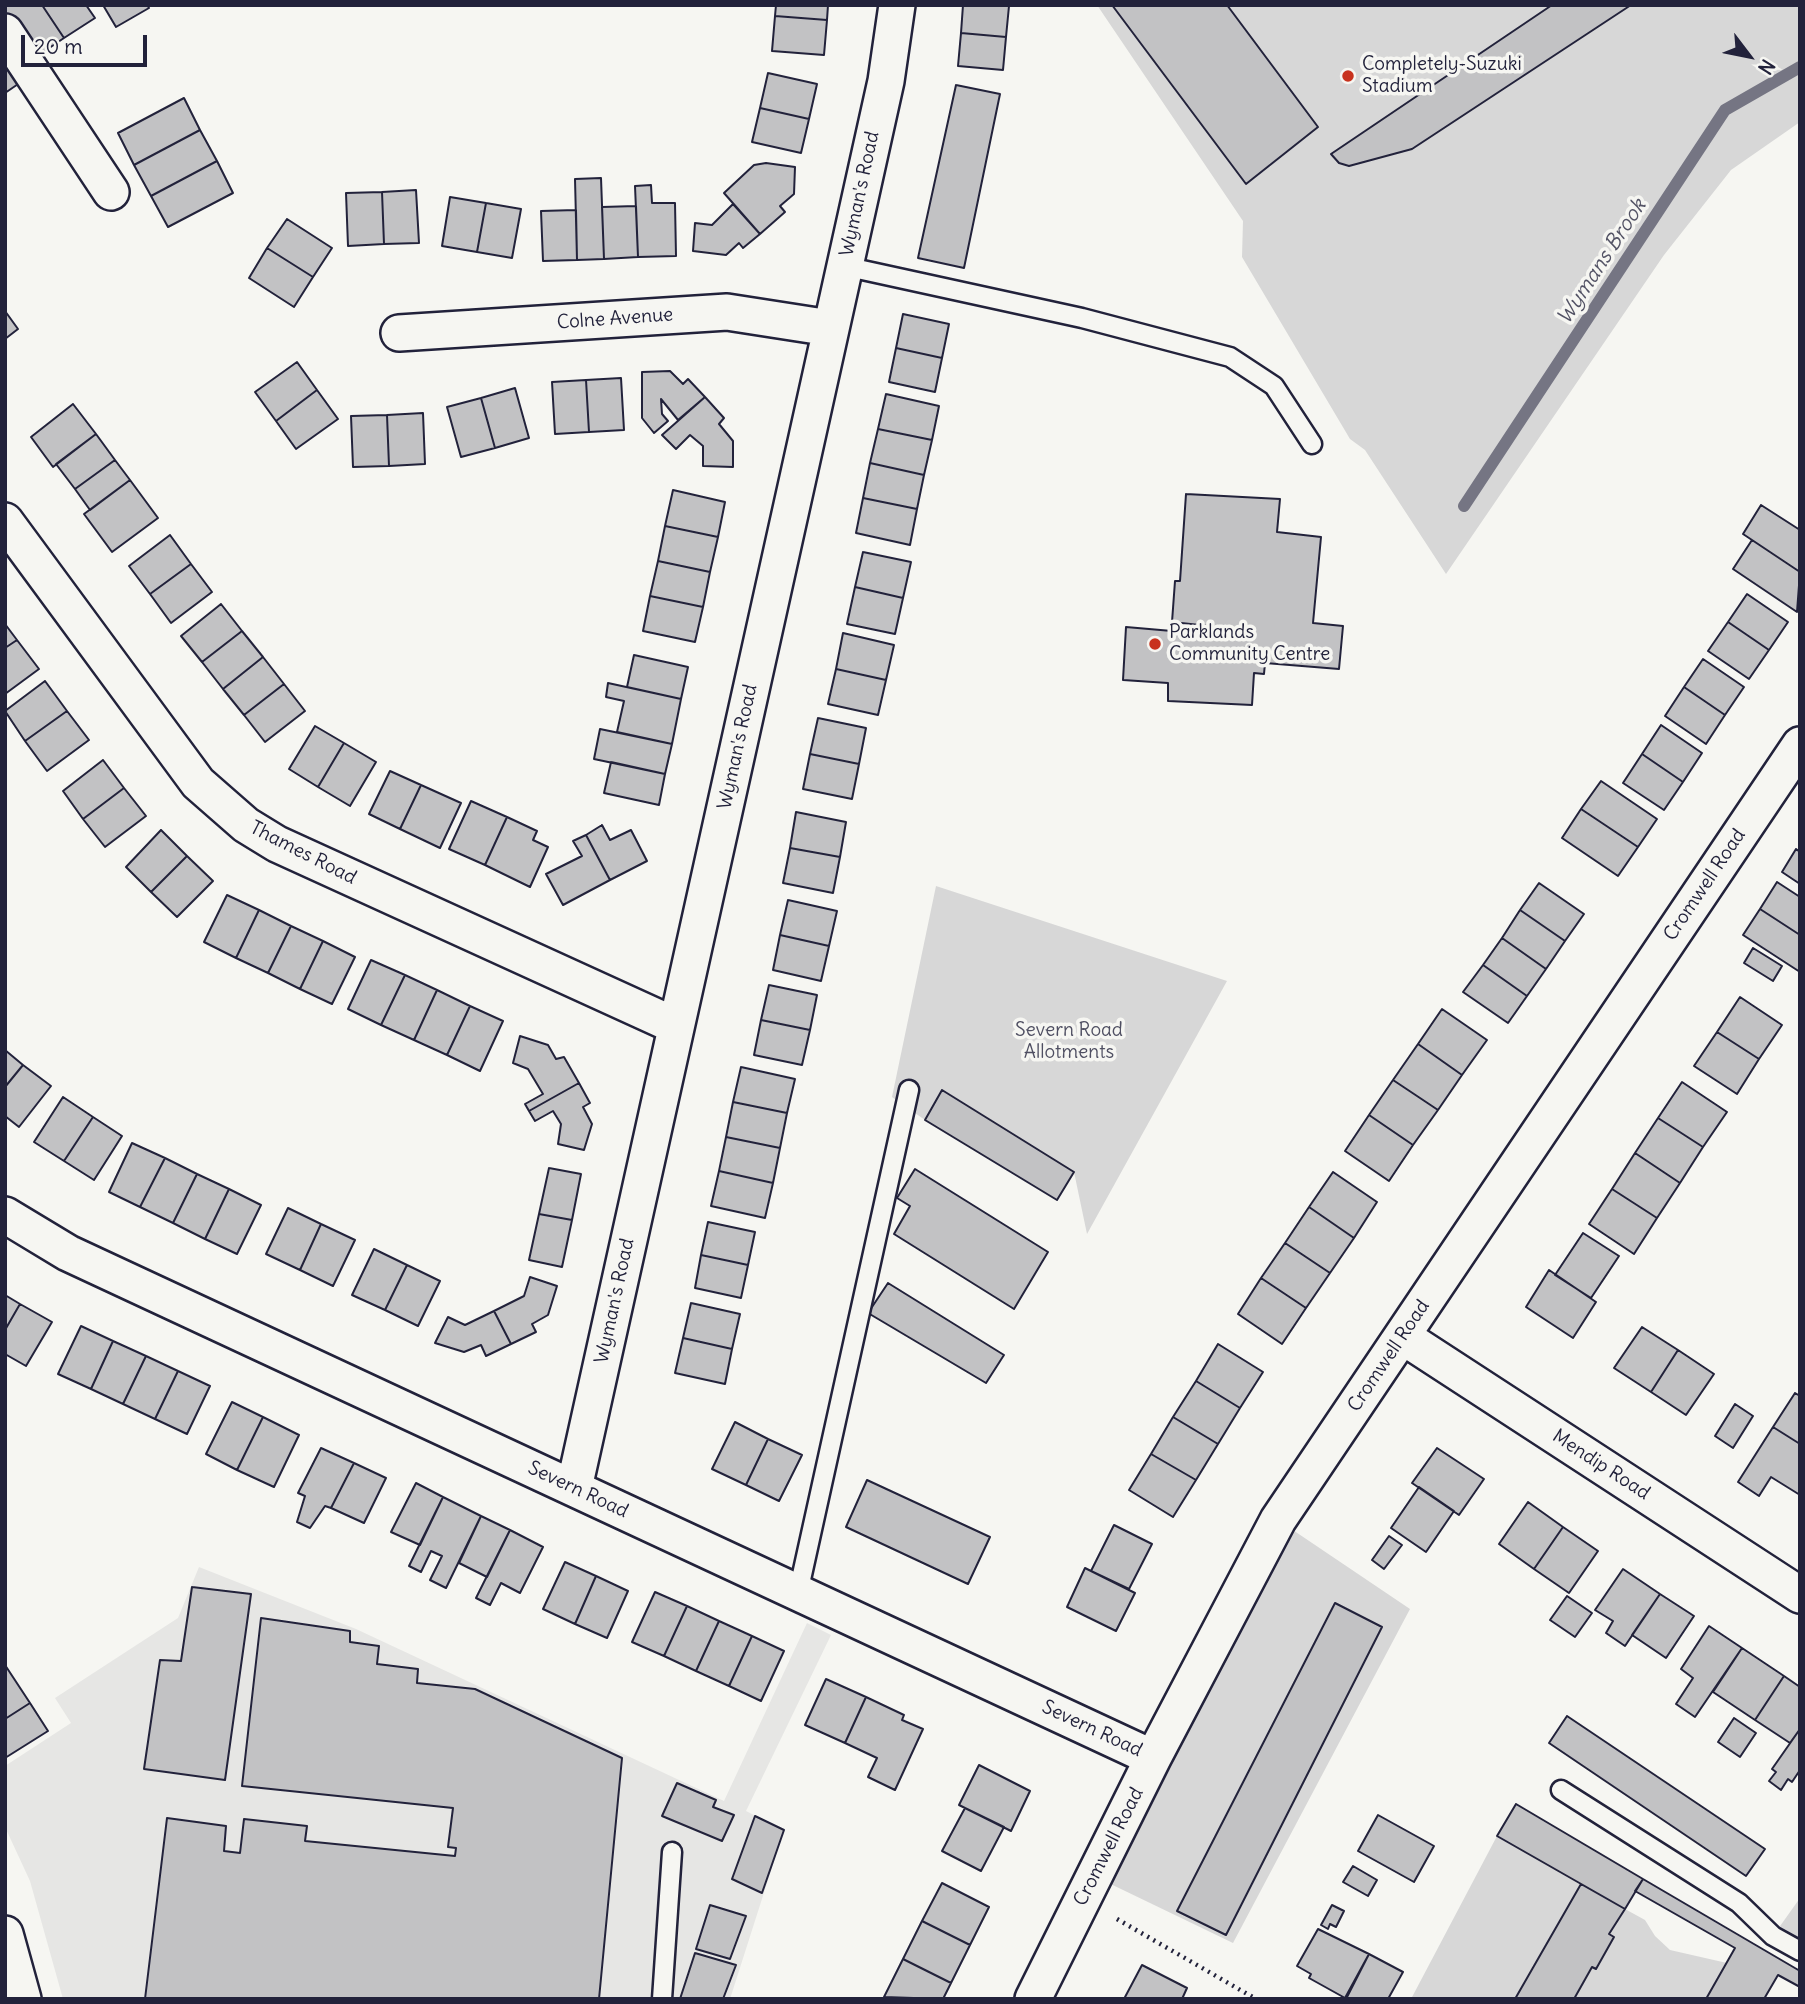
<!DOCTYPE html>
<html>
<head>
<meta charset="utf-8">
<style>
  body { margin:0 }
  #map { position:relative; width:1805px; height:2004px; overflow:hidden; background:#f6f6f2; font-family:Delius,sans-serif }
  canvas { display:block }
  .frame { position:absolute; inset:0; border:7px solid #22223b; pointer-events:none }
  .north { position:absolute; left:1714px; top:21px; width:70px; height:70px; -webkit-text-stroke:5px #f6f6f2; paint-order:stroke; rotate:122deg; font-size:19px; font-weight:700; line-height:28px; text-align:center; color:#22223b }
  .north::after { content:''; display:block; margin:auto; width:24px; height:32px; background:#22223b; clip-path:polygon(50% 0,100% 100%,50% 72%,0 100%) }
  .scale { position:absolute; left:21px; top:35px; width:126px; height:32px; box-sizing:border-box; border:4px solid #22223b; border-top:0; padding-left:9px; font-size:21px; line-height:24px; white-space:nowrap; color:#22223b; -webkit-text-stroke:5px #f6f6f2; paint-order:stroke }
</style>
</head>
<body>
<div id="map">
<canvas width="1805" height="2004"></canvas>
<div class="frame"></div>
<div class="north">N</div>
<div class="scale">20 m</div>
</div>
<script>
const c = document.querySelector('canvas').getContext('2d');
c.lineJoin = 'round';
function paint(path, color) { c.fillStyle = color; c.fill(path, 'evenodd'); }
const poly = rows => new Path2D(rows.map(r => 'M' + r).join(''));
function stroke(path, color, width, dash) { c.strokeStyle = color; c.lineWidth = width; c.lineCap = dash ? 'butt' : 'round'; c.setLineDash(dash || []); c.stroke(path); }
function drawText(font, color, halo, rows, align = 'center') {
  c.font = font + ' Delius,sans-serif'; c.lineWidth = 7; c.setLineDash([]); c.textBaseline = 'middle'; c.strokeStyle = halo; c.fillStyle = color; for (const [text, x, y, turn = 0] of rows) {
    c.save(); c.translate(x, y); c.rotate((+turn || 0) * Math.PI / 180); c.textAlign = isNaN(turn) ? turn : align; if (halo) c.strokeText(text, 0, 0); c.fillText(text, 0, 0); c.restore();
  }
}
const built = poly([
  [199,1567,356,1629,724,1801,807,1623,831,1635,746,1811,784,1830,730,1999,63,1999,30,1881,5,1827,5,1766,71,1723,55,1698,178,1618]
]);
const green = poly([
  [1097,5,1800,5,1800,122,1731,170,1664,255,1446,574,1365,450,1350,439,1242,257,1243,221],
  [936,886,1227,981,1087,1234,1074,1172,943,1090,925,1120,892,1097],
  [1278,1520,1410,1609,1233,1943,1094,1876],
  [1497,1836,1581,1884,1515,1999,1411,1999],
  [1800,1898,1800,1951,1773,1936],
  [1625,1909,1645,1920,1655,1936,1670,1950,1727,1963,1706,1999,1574,1999,1592,1967,1596,1969,1609,1934]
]);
const stream = poly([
  [1464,506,1725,110,1800,67]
]);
const building = poly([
  [5,5,42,5,64,38,33,59,5,18,5,5],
  [42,5,86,5,95,18,64,38,42,5],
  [103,5,147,5,149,8,116,27,103,5],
  [776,5,828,5,827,20,775,16,776,5],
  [963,5,1009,6,1006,37,961,33,963,5],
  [1112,5,1227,5,1318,127,1246,184,1112,5],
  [1552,5,1631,5,1412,149,1349,166,1339,163,1331,154,1552,5],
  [775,16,827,20,824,55,772,51,775,16],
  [961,33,1006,37,1003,70,958,66,961,33],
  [5,51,24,80,5,93,5,51],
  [768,73,817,84,809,119,760,108,768,73],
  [956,85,1000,94,964,268,918,258,956,85],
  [184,98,200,130,134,165,118,133,184,98],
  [760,108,809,119,801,153,752,142,760,108],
  [200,130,217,161,151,196,134,165,200,130],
  [217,161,233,193,168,227,151,196,217,161],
  [766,163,795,167,794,194,780,206,785,212,760,234,724,193,754,165,766,163],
  [601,178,604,259,577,260,575,179,601,178],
  [651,185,652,203,675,203,676,256,638,257,635,186,651,185],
  [416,190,419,243,384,244,382,192,416,190],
  [382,192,384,244,348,246,346,193,382,192],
  [450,197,486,203,477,252,442,246,450,197],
  [486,203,521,209,512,258,477,252,486,203],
  [733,204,760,234,743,248,739,243,726,255,693,251,695,223,712,225,733,204],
  [636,206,638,257,604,259,602,207,636,206],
  [576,210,577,260,543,261,541,211,576,210],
  [287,219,332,248,313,277,267,248,287,219],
  [267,248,313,277,294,307,249,278,267,248],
  [5,311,18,329,5,339,5,311],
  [903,314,949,324,942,358,896,348,903,314],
  [896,348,942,358,935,392,889,382,896,348],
  [297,362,317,390,276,421,255,392,297,362],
  [670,371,683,384,688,379,705,397,678,420,661,399,662,414,668,421,654,433,642,418,642,372,670,371],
  [621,378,624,430,589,432,586,380,621,378],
  [586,380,589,432,555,434,552,382,586,380],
  [515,388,529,438,495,448,481,398,515,388],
  [317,390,338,419,296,449,276,421,317,390],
  [886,394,939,406,932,440,878,429,886,394],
  [705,397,724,418,719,424,733,441,733,467,703,466,703,446,690,435,676,449,662,435,705,397],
  [481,398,495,448,461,457,447,407,481,398],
  [73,404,96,434,53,467,31,437,73,404],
  [423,413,425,464,389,466,387,415,423,413],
  [387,415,389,466,353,467,351,416,387,415],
  [878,429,932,440,924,475,870,463,878,429],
  [96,434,115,460,75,489,56,464,96,434],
  [115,460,130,480,90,510,75,489,115,460],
  [870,463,924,475,917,509,863,498,870,463],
  [130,480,158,518,112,552,84,514,130,480],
  [673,490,725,502,718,537,665,526,673,490],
  [1186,494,1280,499,1277,532,1321,537,1313,623,1343,626,1339,669,1265,663,1264,674,1254,673,1252,705,1168,701,1168,683,1123,680,1126,627,1218,635,1218,627,1172,622,1175,581,1180,581,1186,494],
  [863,498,917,509,910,545,856,533,863,498],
  [1761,505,1800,530,1800,572,1743,534,1761,505],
  [665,526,718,537,710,572,658,561,665,526],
  [170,535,191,564,150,594,129,566,170,535],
  [1752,540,1800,572,1797,612,1733,569,1752,540],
  [863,552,911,562,903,598,855,587,863,552],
  [658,561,710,572,703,607,650,596,658,561],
  [191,564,212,592,171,623,150,594,191,564],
  [855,587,903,598,895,634,847,624,855,587],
  [1747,594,1788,622,1769,650,1728,622,1747,594],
  [650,596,703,607,695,642,643,631,650,596],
  [221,604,242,631,202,662,181,636,221,604],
  [1728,622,1769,650,1749,679,1708,651,1728,622],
  [5,624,17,640,5,648,5,624],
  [242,631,263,657,223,689,202,662,242,631],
  [843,633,894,645,886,680,836,669,843,633],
  [17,640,39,669,5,694,5,648,17,640],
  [634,655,688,667,681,699,627,687,634,655],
  [263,657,284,684,244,715,223,689,263,657],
  [1703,659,1744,687,1725,715,1684,687,1703,659],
  [836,669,886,680,878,715,828,704,836,669],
  [45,681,67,711,25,741,5,711,45,681],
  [608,683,681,699,672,744,617,732,624,701,606,697,608,683],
  [284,684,305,711,265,742,244,715,284,684],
  [1684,687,1725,715,1706,744,1665,716,1684,687],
  [67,711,89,740,47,771,25,741,67,711],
  [818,718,866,728,859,764,810,754,818,718],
  [1661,725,1702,753,1683,782,1642,754,1661,725],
  [315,726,344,743,318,787,289,769,315,726],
  [600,729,672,744,665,774,594,759,600,729],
  [344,743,376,762,350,806,318,787,344,743],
  [810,754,859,764,852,799,803,789,810,754],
  [1642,754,1683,782,1664,810,1623,783,1642,754],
  [103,760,124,788,83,819,63,791,103,760],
  [611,762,665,774,659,805,604,793,611,762],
  [390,771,421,785,400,829,369,814,390,771],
  [1601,781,1657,819,1638,847,1581,809,1601,781],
  [421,785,461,803,440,848,400,829,421,785],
  [124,788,146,816,105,847,83,819,124,788],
  [471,801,507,817,485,865,449,849,471,801],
  [1581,809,1638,847,1618,876,1562,838,1581,809],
  [796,812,846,822,840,857,790,848,796,812],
  [507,817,537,831,533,840,548,847,530,887,485,865,507,817],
  [602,825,610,840,631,830,647,861,610,880,586,835,602,825],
  [161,830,187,856,151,892,126,867,161,830],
  [586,835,610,880,563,905,546,874,582,856,573,841,586,835],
  [790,848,840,857,833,893,783,883,790,848],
  [1796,849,1800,852,1800,884,1782,872,1796,849],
  [187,856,213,881,177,917,151,892,187,856],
  [1777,882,1800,897,1800,935,1760,909,1777,882],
  [1539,883,1584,914,1565,941,1520,910,1539,883],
  [227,895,259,910,236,958,204,942,227,895],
  [788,900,837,911,829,946,780,935,788,900],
  [1760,909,1800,935,1800,972,1743,935,1760,909],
  [259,910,291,926,268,973,236,958,259,910],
  [1520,910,1565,941,1546,969,1502,938,1520,910],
  [291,926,323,941,300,989,268,973,291,926],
  [780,935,829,946,821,981,773,970,780,935],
  [1502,938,1546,969,1527,996,1483,965,1502,938],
  [323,941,355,957,332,1004,300,989,323,941],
  [1753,948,1782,966,1773,981,1744,963,1753,948],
  [371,960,405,975,381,1025,348,1009,371,960],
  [1483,965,1527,996,1508,1023,1463,992,1483,965],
  [405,975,437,990,414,1040,381,1025,405,975],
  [769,985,817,995,810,1030,761,1020,769,985],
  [437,990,470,1006,447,1055,414,1040,437,990],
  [1740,997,1782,1025,1759,1059,1717,1032,1740,997],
  [470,1006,503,1021,480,1071,447,1055,470,1006],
  [1442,1009,1487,1040,1462,1075,1418,1044,1442,1009],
  [761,1020,810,1030,802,1065,754,1055,761,1020],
  [1717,1032,1759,1059,1737,1094,1694,1066,1717,1032],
  [520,1036,548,1045,556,1059,564,1057,579,1083,529,1111,525,1104,543,1094,528,1069,513,1063,520,1036],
  [1418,1044,1462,1075,1438,1110,1393,1080,1418,1044],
  [5,1050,23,1065,5,1087,5,1050],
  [23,1065,51,1086,19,1127,5,1116,5,1087,23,1065],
  [741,1067,795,1079,787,1113,733,1102,741,1067],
  [1393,1080,1438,1110,1413,1145,1369,1115,1393,1080],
  [1682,1082,1727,1112,1703,1147,1658,1118,1682,1082],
  [579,1083,590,1103,583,1107,592,1124,584,1150,558,1144,561,1124,553,1111,535,1121,529,1111,579,1083],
  [942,1090,1074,1172,1057,1200,925,1120,942,1090],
  [63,1097,93,1117,64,1161,34,1142,63,1097],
  [733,1102,787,1113,780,1148,726,1137,733,1102],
  [1369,1115,1413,1145,1389,1181,1345,1151,1369,1115],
  [93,1117,122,1136,94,1180,64,1161,93,1117],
  [1658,1118,1703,1147,1680,1183,1635,1153,1658,1118],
  [726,1137,780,1148,773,1183,719,1171,726,1137],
  [132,1143,165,1158,140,1207,109,1192,132,1143],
  [1635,1153,1680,1183,1657,1218,1612,1189,1635,1153],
  [165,1158,197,1174,173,1223,140,1207,165,1158],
  [549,1168,581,1174,572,1220,539,1214,549,1168],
  [915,1169,1048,1252,1014,1309,894,1234,910,1206,897,1198,915,1169],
  [719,1171,773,1183,765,1218,711,1206,719,1171],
  [1333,1172,1377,1202,1354,1238,1309,1207,1333,1172],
  [197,1174,229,1189,205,1239,173,1223,197,1174],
  [229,1189,261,1205,237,1254,205,1239,229,1189],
  [1612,1189,1657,1218,1634,1254,1589,1224,1612,1189],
  [1309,1207,1354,1238,1330,1273,1285,1243,1309,1207],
  [288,1208,321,1224,300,1270,266,1254,288,1208],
  [539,1214,572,1220,562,1267,529,1260,539,1214],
  [708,1222,755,1232,748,1265,701,1255,708,1222],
  [321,1224,355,1240,333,1286,300,1270,321,1224],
  [1583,1233,1619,1256,1591,1298,1555,1275,1583,1233],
  [1285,1243,1330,1273,1306,1308,1261,1278,1285,1243],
  [374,1249,407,1265,385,1310,352,1295,374,1249],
  [701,1255,748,1265,741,1298,695,1288,701,1255],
  [407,1265,440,1281,418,1326,385,1310,407,1265],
  [1549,1270,1596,1302,1573,1338,1526,1307,1549,1270],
  [530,1277,557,1286,548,1315,532,1324,536,1332,511,1344,494,1311,524,1296,530,1277],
  [1261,1278,1306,1308,1282,1344,1238,1314,1261,1278],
  [888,1283,1004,1355,986,1383,868,1313,888,1283],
  [5,1295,20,1304,5,1330,5,1295],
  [691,1303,740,1314,732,1349,683,1338,691,1303],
  [20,1304,52,1322,26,1366,5,1354,5,1330,20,1304],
  [494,1311,511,1344,486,1356,481,1345,464,1352,435,1343,448,1317,465,1325,494,1311],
  [81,1326,113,1341,91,1389,58,1374,81,1326],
  [1642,1327,1678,1350,1651,1392,1614,1368,1642,1327],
  [683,1338,732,1349,725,1384,675,1373,683,1338],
  [113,1341,146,1356,123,1404,91,1389,113,1341],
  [1218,1344,1263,1372,1240,1408,1196,1381,1218,1344],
  [1678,1350,1714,1374,1686,1415,1651,1392,1678,1350],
  [146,1356,178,1371,155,1419,123,1404,146,1356],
  [178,1371,210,1386,187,1434,155,1419,178,1371],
  [1196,1381,1240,1408,1218,1444,1173,1417,1196,1381],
  [1795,1393,1800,1396,1800,1444,1773,1427,1795,1393],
  [232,1402,263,1417,237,1470,206,1454,232,1402],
  [1735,1404,1753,1416,1733,1448,1715,1436,1735,1404],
  [263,1417,299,1435,274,1487,237,1470,263,1417],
  [1173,1417,1218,1444,1196,1480,1151,1454,1173,1417],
  [735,1422,768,1439,746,1485,712,1469,735,1422],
  [1773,1427,1800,1444,1800,1495,1771,1477,1759,1496,1738,1482,1773,1427],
  [768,1439,802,1455,779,1501,746,1485,768,1439],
  [321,1448,354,1463,331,1508,325,1506,310,1528,297,1522,305,1496,298,1493,321,1448],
  [1437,1448,1484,1479,1459,1515,1412,1483,1437,1448],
  [1151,1454,1196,1480,1173,1517,1129,1490,1151,1454],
  [354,1463,386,1478,364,1523,331,1508,354,1463],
  [867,1480,990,1537,968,1584,846,1527,867,1480],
  [416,1483,443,1497,420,1545,391,1532,416,1483],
  [1419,1487,1454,1511,1426,1552,1391,1528,1419,1487],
  [443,1497,481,1516,446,1588,430,1580,442,1556,431,1551,421,1572,409,1566,443,1497],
  [1528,1502,1563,1527,1534,1569,1499,1544,1528,1502],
  [481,1516,510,1530,487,1577,459,1563,481,1516],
  [1114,1525,1152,1544,1129,1589,1091,1571,1114,1525],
  [1563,1527,1598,1551,1569,1593,1534,1569,1563,1527],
  [510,1530,543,1547,520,1593,501,1583,490,1605,476,1598,510,1530],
  [1389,1536,1402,1545,1384,1569,1372,1560,1389,1536],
  [565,1562,596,1576,575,1624,543,1609,565,1562],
  [1085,1568,1135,1593,1116,1631,1067,1607,1085,1568],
  [1623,1569,1660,1594,1625,1646,1606,1633,1613,1621,1595,1610,1623,1569],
  [596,1576,628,1591,607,1638,575,1624,596,1576],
  [192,1587,251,1594,225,1780,144,1769,160,1660,181,1661,192,1587],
  [655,1592,687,1606,664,1656,632,1642,655,1592],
  [1660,1594,1694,1616,1666,1658,1632,1635,1660,1594],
  [1567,1596,1592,1613,1575,1637,1550,1620,1567,1596],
  [1335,1603,1382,1627,1226,1935,1177,1911,1335,1603],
  [687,1606,719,1621,696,1671,664,1656,687,1606],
  [261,1618,350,1631,350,1642,379,1646,377,1664,418,1669,417,1683,475,1689,622,1758,599,1999,145,1999,167,1818,226,1826,224,1851,240,1853,244,1819,307,1826,305,1841,455,1856,456,1848,448,1847,453,1808,242,1786,261,1618],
  [719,1621,752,1636,729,1686,696,1671,719,1621],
  [1709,1626,1742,1648,1695,1717,1676,1704,1693,1678,1681,1669,1709,1626],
  [752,1636,784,1651,761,1701,729,1686,752,1636],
  [1742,1648,1784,1676,1755,1720,1713,1692,1742,1648],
  [5,1665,30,1703,5,1719,5,1665],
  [1784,1676,1800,1687,1800,1729,1790,1743,1755,1720,1784,1676],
  [826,1679,866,1697,845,1743,805,1725,826,1679],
  [866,1697,904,1715,902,1720,923,1729,895,1790,868,1777,877,1758,845,1743,866,1697],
  [30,1703,48,1731,5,1758,5,1719,30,1703],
  [1567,1716,1765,1849,1746,1876,1549,1743,1567,1716],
  [1734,1718,1756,1733,1740,1757,1718,1742,1734,1718],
  [1800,1729,1800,1770,1792,1782,1788,1779,1781,1790,1769,1781,1776,1772,1772,1769,1800,1729],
  [979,1765,1030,1791,1011,1831,959,1805,979,1765],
  [677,1783,716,1800,713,1807,734,1815,722,1841,662,1816,677,1783],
  [1516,1804,1643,1879,1625,1909,1497,1836,1516,1804],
  [965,1808,1004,1827,981,1871,942,1851,965,1808],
  [1378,1815,1434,1846,1414,1882,1358,1851,1378,1815],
  [755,1816,784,1830,762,1893,732,1879,755,1816],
  [1353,1866,1377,1880,1368,1896,1343,1882,1353,1866],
  [1643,1879,1800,1971,1800,1987,1778,1975,1764,1999,1706,1999,1735,1948,1635,1891,1643,1879],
  [942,1883,989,1907,970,1945,922,1921,942,1883],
  [1581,1884,1625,1909,1609,1934,1614,1937,1596,1969,1592,1967,1574,1999,1515,1999,1581,1884],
  [710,1905,746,1916,730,1959,696,1949,710,1905],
  [1332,1905,1344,1911,1336,1927,1330,1924,1328,1929,1321,1925,1332,1905],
  [922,1921,970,1945,951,1983,903,1959,922,1921],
  [1318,1929,1369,1954,1345,1998,1309,1978,1311,1974,1297,1966,1318,1929],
  [695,1953,736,1965,723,1999,680,1999,695,1953],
  [1369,1954,1403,1972,1388,1999,1346,1999,1369,1954],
  [903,1959,951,1983,943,1999,884,1997,903,1959],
  [1142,1965,1187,1988,1182,1999,1124,1999,1142,1965]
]);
const path = poly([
  [1117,1919,1256,1999]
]);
const lane = poly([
  [844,266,1082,318,1230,357,1274,386,1312,444],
  [798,1593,909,1090],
  [1561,1790,1739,1903,1773,1936,1800,1951],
  [662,1999,672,1852]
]);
const street = poly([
  [5,32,111,192],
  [399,333,727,312,830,328],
  [5,521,198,783,246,825,277,844,676,1026],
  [5,1215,68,1253,1153,1758],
  [1402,1336,1800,1595],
  [574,1488,886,81,897,5],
  [5,1934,23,1999],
  [1033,1999,1153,1758,1278,1520,1800,745]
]);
const markers = [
  [1348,76,7,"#c8321e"],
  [1155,644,7,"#c8321e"]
];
const poiNames = [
  ["Completely-Suzuki",1362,65],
  ["Stadium",1362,87],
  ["Parklands",1169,633],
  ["Community Centre",1169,655]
];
const streetNames = [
  ["Wyman's Road",860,194,-78],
  ["Colne Avenue",615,319,-4],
  ["Wyman's Road",738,747,-78],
  ["Thames Road",303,853,27],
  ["Cromwell Road",1705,885,-56],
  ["Wyman's Road",615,1301,-78],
  ["Cromwell Road",1389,1356,-56],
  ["Mendip Road",1601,1465,33],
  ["Severn Road",578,1490,25],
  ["Severn Road",1092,1729,25],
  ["Cromwell Road",1109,1847,-63]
];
const parkNames = [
  ["Severn Road",1069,1031],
  ["Allotments",1069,1053]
];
const waterNames = [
  ["Wymans Brook",1602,262,-57]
];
paint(built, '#e6e6e4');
paint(green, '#d7d7d7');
stroke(stream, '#757583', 12);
paint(building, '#c2c2c4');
stroke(building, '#22223b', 2);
stroke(lane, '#22223b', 23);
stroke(street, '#22223b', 40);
stroke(path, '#22223b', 4.5, [2, 5]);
stroke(lane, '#f6f6f2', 18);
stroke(street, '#f6f6f2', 35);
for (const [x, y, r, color] of markers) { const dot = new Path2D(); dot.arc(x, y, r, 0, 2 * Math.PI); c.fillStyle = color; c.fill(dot); stroke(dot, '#f6f6f2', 2.5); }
drawText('19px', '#22223b', '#f6f6f2', poiNames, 'left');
drawText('19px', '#22223b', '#f6f6f2', streetNames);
drawText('19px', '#4f4f62', '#f6f6f2', parkNames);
drawText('italic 21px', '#535365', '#f6f6f2', waterNames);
</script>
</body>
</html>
